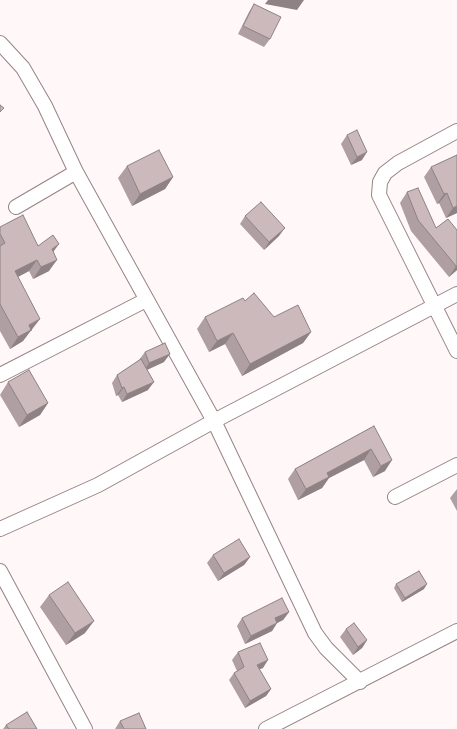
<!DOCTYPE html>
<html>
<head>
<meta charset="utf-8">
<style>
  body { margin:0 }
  canvas { display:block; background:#fff7f8 }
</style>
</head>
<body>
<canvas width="457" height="729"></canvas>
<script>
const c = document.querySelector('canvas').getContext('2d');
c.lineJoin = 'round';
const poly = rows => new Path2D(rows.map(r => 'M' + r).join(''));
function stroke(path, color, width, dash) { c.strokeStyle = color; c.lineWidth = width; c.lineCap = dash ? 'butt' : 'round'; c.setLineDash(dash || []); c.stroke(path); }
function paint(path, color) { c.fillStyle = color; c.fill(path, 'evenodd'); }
const minor = poly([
  [0,43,23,68,45,106,76,172,214,421,315,633,326,648,360,682],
  [457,131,398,163,385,173,380,182,379,195,457,351],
  [16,207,76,172],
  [0,375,146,300],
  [395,497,457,465],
  [0,529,98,485,214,421,457,294],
  [0,571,85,729],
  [266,729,457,631]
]);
const wall = poly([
  [254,4,270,39,264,47,238,34,249,12],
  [347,135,362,160,351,165,341,144],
  [457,155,457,213,446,218,439,203,437,204,424,177,431,167],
  [127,166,173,177,165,189,132,206,118,178],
  [407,192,436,228,448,219,457,270,449,277,411,231,400,203],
  [245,216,279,236,264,250,240,224],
  [0,227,53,252,49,271,33,279,29,271,18,277,32,331,30,331,23,341,10,349,0,331],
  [245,301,274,317,311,332,303,343,242,376,225,344,209,352,197,329,205,317],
  [145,352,164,362,147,370,148,390,122,402,118,395,116,396,112,383,117,375,139,360],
  [8,382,48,403,40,415,19,427,0,395],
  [374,426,385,471,373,477,364,460,329,478,322,488,298,500,288,479,295,469],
  [457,489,457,511,450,498],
  [213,555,250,557,244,565,218,581,207,563],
  [396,584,424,589,402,602,394,588],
  [49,595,85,633,66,645,40,607],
  [289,612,283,620,277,623,272,631,245,644,237,626,242,618],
  [346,629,367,640,362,648,353,655,340,637],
  [238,652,263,668,259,669,271,689,266,696,245,708,229,680,234,673,237,671,232,660],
  [120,721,146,729,115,729],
  [6,725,37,729,3,729]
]);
const shadedWall = poly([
  [268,0,304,0,297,10,265,4],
  [367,152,362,160,351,165,357,157],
  [173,177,165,189,132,206,140,194],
  [447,193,439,203,437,204,444,194],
  [457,206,457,213,446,218,453,208],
  [285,228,279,236,264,250,269,242],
  [59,244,51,255,52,249],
  [37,260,29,271,6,283,15,271],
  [57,260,49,271,33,279,41,267],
  [456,266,457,266,457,270,449,277],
  [40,319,23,341,10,349,18,337,29,325],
  [311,332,303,343,242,376,250,364],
  [233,333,225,344,209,352,217,341],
  [170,354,164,362,144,371,149,363],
  [154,382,148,390,122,402,127,394],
  [124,387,118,395,116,396,122,388],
  [48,403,40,415,19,427,27,415],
  [371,449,364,460,329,478,322,488,298,500,306,489,327,473],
  [392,460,385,471,373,477,381,466],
  [250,557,244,565,218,581,224,573],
  [427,584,424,589,402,602,405,598],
  [289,612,283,620,277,623,272,631,245,644,251,636,275,618],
  [94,621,85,633,66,645,75,633],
  [367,640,362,648,353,655,358,647],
  [268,660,263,668,252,672,257,665],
  [271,689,266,696,245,708,250,701]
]);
const building = poly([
  [254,4,281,17,270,39,243,26,254,4],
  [0,105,4,108,0,112,0,105],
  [357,130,367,152,357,157,347,135,357,130],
  [159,150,173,177,140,194,127,166,159,150],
  [457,155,457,206,453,208,447,193,444,194,431,167,457,155],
  [418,188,436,228,448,219,457,230,457,266,456,266,418,220,407,192,418,188],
  [261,202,285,228,269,242,245,216,261,202],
  [23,215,38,246,53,235,59,244,52,249,57,260,41,267,37,260,15,271,40,319,29,325,31,330,18,337,0,304,0,246,5,243,0,234,0,227,23,215],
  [254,293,274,317,298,305,311,332,250,364,233,333,217,341,205,317,243,298,245,301,254,293],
  [165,343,170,354,149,363,145,352,165,343],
  [141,359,154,382,127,394,124,387,122,388,117,375,141,359],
  [29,370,48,403,27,415,8,382,29,370],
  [374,426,392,460,381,466,371,449,327,473,329,477,306,489,295,469,374,426],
  [239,539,250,557,224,573,213,555,239,539],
  [419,571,427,584,405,598,396,584,419,571],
  [68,582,94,621,75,633,49,595,68,582],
  [282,598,289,612,275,618,277,623,251,636,242,618,282,598],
  [354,623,367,640,358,647,346,629,354,623],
  [260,643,268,660,257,665,271,689,250,701,234,673,244,667,238,652,260,643],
  [27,712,37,729,9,729,6,725,27,712],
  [139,713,146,729,124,729,120,721,139,713]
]);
stroke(minor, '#958487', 16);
stroke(minor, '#fff', 14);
paint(wall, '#af9fa2');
paint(shadedWall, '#8e8284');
paint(building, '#cbb9bc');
stroke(building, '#8e8284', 1);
</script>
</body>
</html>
